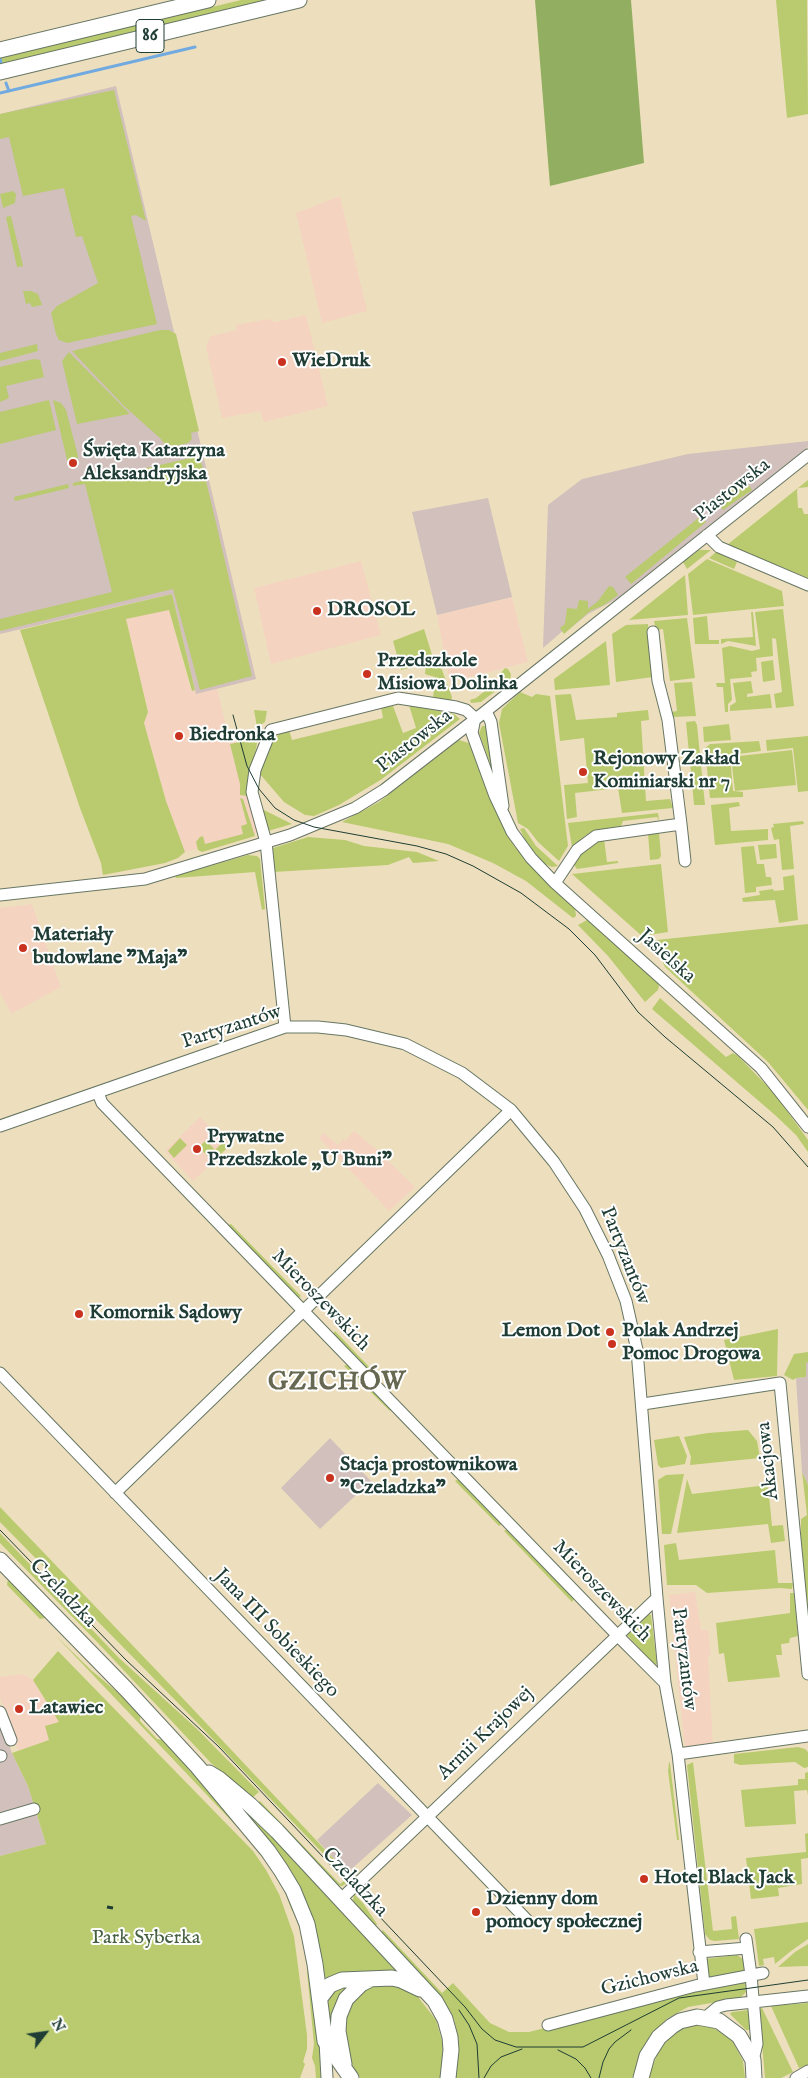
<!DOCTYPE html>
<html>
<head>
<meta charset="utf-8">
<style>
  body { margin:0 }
  #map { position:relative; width:808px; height:2078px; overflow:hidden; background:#eddfbd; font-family:"IM FELL English",serif }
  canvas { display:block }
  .north { position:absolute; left:20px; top:2008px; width:50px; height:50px; -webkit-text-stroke:4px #fff; paint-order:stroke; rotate:60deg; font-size:14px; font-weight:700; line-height:20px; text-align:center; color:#1f3d34 }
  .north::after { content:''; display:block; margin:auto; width:18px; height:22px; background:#1f3d34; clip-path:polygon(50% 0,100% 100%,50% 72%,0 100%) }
</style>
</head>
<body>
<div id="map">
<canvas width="808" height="2078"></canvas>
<div class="north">N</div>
</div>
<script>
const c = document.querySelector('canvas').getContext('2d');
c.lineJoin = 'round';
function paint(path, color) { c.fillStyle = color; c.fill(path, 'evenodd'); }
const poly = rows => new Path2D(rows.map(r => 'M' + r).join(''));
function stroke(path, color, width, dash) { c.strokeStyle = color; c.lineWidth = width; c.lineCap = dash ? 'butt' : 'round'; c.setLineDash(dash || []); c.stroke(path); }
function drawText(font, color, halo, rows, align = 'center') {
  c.font = font + ' "IM FELL English",serif'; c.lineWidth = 4; c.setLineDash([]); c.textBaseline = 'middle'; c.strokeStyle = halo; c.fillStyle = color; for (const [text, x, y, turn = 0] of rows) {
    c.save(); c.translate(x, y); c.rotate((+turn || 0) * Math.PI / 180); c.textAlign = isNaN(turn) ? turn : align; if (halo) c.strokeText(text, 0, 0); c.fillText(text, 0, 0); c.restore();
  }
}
const built = poly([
  [340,196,367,311,322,323,296,213],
  [306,315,328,406,264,422,260,411,222,418,206,346,211,336,237,330,236,325,268,319,275,322],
  [361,561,381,635,271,664,254,588],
  [512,597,528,662,450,682,437,615],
  [169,609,191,691,195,690,196,694,217,688,228,734,233,733,241,761,248,777,247,796,257,833,185,852,166,801,144,723,148,711,126,619],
  [32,904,61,987,11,1014,0,992,0,908],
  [200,1117,229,1147,193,1181,165,1151],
  [354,1131,377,1150,415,1187,389,1211,319,1138,324,1133,338,1145,343,1139,345,1141],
  [695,1592,701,1630,708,1630,711,1654,708,1656,713,1747,685,1750,669,1595],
  [23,1674,33,1680,59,1722,50,1740,18,1751,0,1697,0,1677]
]);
const industrial = poly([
  [116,86,256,679,196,694,172,594,0,634,0,114],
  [808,441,808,447,615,600,588,614,567,631,565,629,543,648,548,505,582,479,688,454],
  [488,498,512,597,437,615,412,512],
  [806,1362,808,1362,808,1485,802,1472,796,1378,806,1377],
  [330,1438,371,1481,320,1529,281,1488],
  [0,1722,12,1753,28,1786,46,1844,0,1856],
  [378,1783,412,1815,347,1873,317,1840]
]);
const green = poly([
  [241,0,270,0,0,66,0,58],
  [776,0,807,0,808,114,787,118],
  [114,90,146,221,136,215,131,216,157,324,67,343,59,340,56,334,51,313,57,306,98,283,82,236,76,237,64,188,23,196,9,137,0,139,0,114],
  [13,191,16,194,15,203,3,208,0,194],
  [11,216,23,266,17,267,6,217],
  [23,291,31,291,38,294,42,305,32,307,30,303,26,304],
  [160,330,169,330,176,334,199,431,191,433,192,439,188,443,167,448,161,439,124,406,72,351],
  [37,344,38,351,0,361,0,353],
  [69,352,129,413,129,414,77,424,62,361],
  [34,359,40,360,44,377,6,386,9,398,0,402,0,367],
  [49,400,56,430,0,444,0,412],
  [53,400,61,403,66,410,78,456,76,465,72,460,69,463,74,468,71,469,68,464],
  [195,457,200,460,203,468,252,676,200,690,173,589,0,631,0,619,112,592,85,484,73,486,73,483,85,480,84,478,96,475,98,479],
  [745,480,752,490,723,510,716,500],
  [808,480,808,487,798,488,797,491,798,508,802,508,804,514,808,514,808,578,727,545],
  [68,484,69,488,15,501,14,497],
  [701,516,706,522,631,584,625,577],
  [699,550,711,550,687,569,683,562],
  [716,552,737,562,734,569,709,558],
  [707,559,782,591,784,606,693,615,688,574],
  [685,575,688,615,629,620],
  [609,586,613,587,618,595,604,605,590,611,564,634,560,628,565,624,567,608,577,609,579,600,588,601,588,609,598,601],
  [172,594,195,690,192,691,169,610,126,619,148,712,144,723,166,801,185,852,178,858,165,863,103,875,101,863,80,808,20,630],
  [783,609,794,706,776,708,774,694,782,692,776,639,772,638,773,656,756,658,757,671,751,672,752,677,730,679,732,700,728,704,728,712,725,712,723,687,717,687,716,683,725,683,722,648,730,646,752,651,760,649,755,612],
  [751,612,753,612,756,646,728,641,721,644,721,639,753,637],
  [707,616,709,640,719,640,719,644,695,644,693,618],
  [687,618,695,678,670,681,663,629,656,630,654,621],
  [648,624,653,677,616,682,612,634,626,625],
  [424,629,434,661,401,670,393,641],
  [606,641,610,685,555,690,554,679],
  [773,660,775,680,763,682,761,662],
  [439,662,452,697,451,701,433,699,435,677,425,674,426,665],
  [505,668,508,669,511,674,510,680,481,702,471,703,470,700,476,698,499,680,500,674],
  [751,681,753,693,747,694,747,697,770,694,772,708,730,711,730,706,736,702,733,683],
  [692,682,696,716,672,717,671,712,677,711,674,683],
  [520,692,532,697,536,694,550,696,568,846,559,861,538,842,528,829,518,823,499,723,502,709],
  [571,694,576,720,617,717,617,713,648,710,649,720,641,721,646,801,670,799,673,808,622,813,618,788,575,793,577,817,567,819,564,785,588,783,584,738,560,741,555,695],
  [409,705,454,714,460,719,382,779,339,805,314,816,305,815,284,802,259,773,273,740,280,733,289,730,292,740,383,718,381,707,393,706,403,733,416,728],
  [254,710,267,711,265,722,257,727],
  [695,721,697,725,705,805,694,805,694,804,686,722],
  [729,724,731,740,704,742,703,727],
  [482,726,485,726,488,730,494,774,479,733],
  [808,736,808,791,798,792,793,748,767,751,766,740],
  [251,740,257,743,256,749,248,775,247,796,240,795,240,784,230,744],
  [459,740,472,744,503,826,514,846,575,908,576,916,573,918,526,881,493,863,448,844,342,822,379,802],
  [759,741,761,751,730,755,733,791,743,792,743,797,710,798,705,748,710,744],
  [792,750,796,785,735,791,731,757],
  [240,798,243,799,255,836,202,852,198,850,196,842,200,837,203,836,205,844,243,834,241,826,247,824],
  [739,802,740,806,729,808,731,831,768,829,768,840,715,845,711,805],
  [260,808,292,824,268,831],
  [658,813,659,821,657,817,623,821,621,826,596,830,586,835,572,847,568,823],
  [803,821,804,824,790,826,794,869,782,870,779,839,774,840,771,828,774,827,773,824],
  [524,828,536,846,558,866,552,867,545,864,527,844,520,829],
  [659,832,661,856,659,859,650,860,648,833],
  [308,837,345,840,364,846,417,852,439,861,413,863,409,857,388,865,274,872,273,848],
  [604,839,607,862,618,861,618,863,577,869,574,865,581,853,591,844],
  [776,844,777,858,760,860,758,845],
  [754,846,757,864,764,864,766,877,771,877,772,885,756,887,756,892,745,893,741,847],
  [248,855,257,856,260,859,265,909,262,910,255,872,176,878,175,876],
  [661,864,668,932,642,936,572,874],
  [794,875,798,920,779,923,775,900,743,902,742,898,760,895,759,891,773,889,774,891,784,890,783,877],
  [587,920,657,981,659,986,658,990,645,1002,608,956,578,925],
  [808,924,808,1110,768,1062,665,967,663,963,664,958,647,941],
  [660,998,726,1057,733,1053,738,1056,774,1093,808,1140,808,1152,796,1135,775,1115,652,1009],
  [180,1138,187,1145,174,1158,168,1151],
  [206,1140,215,1150,223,1142,228,1147,211,1164,208,1161,210,1159,199,1147],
  [231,1224,301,1296,298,1299,228,1225],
  [778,1329,777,1376,734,1380,724,1340],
  [335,1331,374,1372,371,1375,333,1334],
  [808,1352,808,1362,806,1363,806,1377,796,1378,793,1380,784,1375,794,1354],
  [348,1364,392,1409,390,1411,344,1366],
  [748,1430,757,1441,760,1458,690,1465,691,1457,684,1437,708,1433],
  [679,1436,687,1456,685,1464,661,1468,658,1465,654,1440],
  [802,1472,808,1485,808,1616,801,1540,801,1519,807,1515],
  [684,1474,671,1534,662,1534,658,1480,666,1475],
  [459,1479,502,1524,499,1526,455,1481],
  [687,1479,692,1494,768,1485,772,1526,783,1525,785,1541,771,1543,768,1524,677,1533],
  [0,1507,160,1674,347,1873,341,1872,180,1705,0,1522],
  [507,1529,574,1599,572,1602,504,1531],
  [0,1533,119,1658,196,1728,259,1792,252,1798,211,1763,98,1643,0,1543],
  [676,1543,679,1560,775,1550,778,1583,793,1583,792,1589,780,1588,707,1593,696,1585,667,1585,664,1545],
  [8,1578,46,1616,45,1618,40,1619,7,1585],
  [790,1593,794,1593,798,1636,790,1638,789,1643,781,1644,782,1655,776,1655,780,1677,728,1682,724,1653,719,1654,716,1623,790,1613],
  [649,1614,651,1615,657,1664,655,1665,627,1635],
  [55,1635,91,1670,129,1702,140,1713,140,1721,157,1739,164,1740,264,1851,294,1908,292,1911,283,1887,262,1853],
  [58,1651,253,1851,266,1870,279,1894,294,1936,307,2035,307,2049,303,2062,305,2064,300,2078,0,2078,0,1856,46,1844,28,1786,12,1753,49,1740,45,1726,59,1722,33,1680],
  [798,1747,805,1749,808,1752,808,1767,804,1768,795,1762,740,1765,734,1763,734,1754],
  [669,1762,670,1763,679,1840,677,1840,668,1771],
  [693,1762,713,1931,732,1929,731,1917,736,1916,739,1939,715,1941,710,1940,705,1934,687,1765],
  [808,1772,808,1795,807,1790,794,1791,796,1824,745,1827,741,1790,798,1785,798,1779,805,1779,805,1773],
  [234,1798,263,1825,403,1973,324,1978,303,1894,292,1872],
  [260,1801,340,1884,344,1881,347,1883,342,1886,337,1885,257,1803],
  [808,1833,808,1858,801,1859,802,1884,778,1888,779,1896,751,1899,746,1858,806,1852,805,1834],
  [354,1894,363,1903,377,1924,376,1926,356,1905,353,1901],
  [808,1922,808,1939,791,1951,775,1964,774,1957,763,1959,764,1965,759,1966,754,1929],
  [383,1930,442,1993,453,1983,490,2023,509,2032,529,2032,745,1978,746,1992,740,1998,688,2007,668,2018,652,2034,643,2047,632,2078,455,2078,459,2041,454,2019,440,1995,381,1932],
  [808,1944,808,1966,778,1967,795,1952],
  [737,1955,744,1960,744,1971,708,1981,705,1959],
  [310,1969,320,2052,321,2078,316,2078,315,2066,312,2058,314,2044,307,1971],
  [353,1983,334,2050,327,2002,332,1990],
  [388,1984,400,1987,418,1997,436,2020,443,2044,441,2078,360,2078,357,2074,348,2056,344,2021,351,2003,366,1988],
  [808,2003,808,2065,799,2068,771,2006],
  [762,2008,793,2072,781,2078,765,2078,759,2009],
  [749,2010,751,2028,749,2030,746,2030,730,2014,732,2012],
  [694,2025,713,2028,723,2033,733,2042,743,2061,745,2078,648,2078,659,2050,668,2038,678,2031]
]);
const forest = poly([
  [535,0,631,0,644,163,550,186]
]);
const stream = poly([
  [0,58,1,63],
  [6,83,9,91],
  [0,93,195,47]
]);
const minor = poly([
  [707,535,719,547,808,585],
  [486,711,491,722,503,806],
  [475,718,472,733,495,796,512,832,531,858,555,883,761,1068,808,1127],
  [681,824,685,861],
  [555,883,577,850,596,836,681,824,668,720,658,681,653,632],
  [0,895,145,879,290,835,355,808,384,790,486,711,808,455],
  [285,1027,266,842,252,792,255,770,271,730,398,698,456,707,466,710,475,718],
  [98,1093,102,1103,617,1635,665,1683],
  [0,1126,285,1027,318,1027,346,1030,405,1044,462,1073,511,1110,554,1162,585,1209,608,1255,626,1301,637,1350,657,1598,665,1683,678,1754,704,1984],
  [0,1373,527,1920],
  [643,1404,780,1383,808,1674],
  [115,1493,511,1110],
  [0,1712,11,1740],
  [678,1754,808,1736],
  [0,1756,1,1756],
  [0,1819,34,1809],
  [341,1899,657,1598],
  [746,1939,751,1975,757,2044,753,2060],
  [699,1952,747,1948],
  [706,2017,718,2007,726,2005,808,1996],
  [548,2025,695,1986,763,1973],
  [325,2041,327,2078],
  [796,2078,808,2071]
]);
const major = poly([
  [0,50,208,0],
  [0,72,299,0],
  [0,1560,126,1689,197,1766,268,1851,281,1870,293,1890,307,1924,315,1964,325,2041,351,2078],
  [209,1773,219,1779,250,1805,277,1831,435,2001,445,2019,450,2037,451,2050,448,2078],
  [320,1998,330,1985,342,1980,392,1978,401,1980,420,1989],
  [344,2064,338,2031,339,2016,346,1999,361,1984,371,1979],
  [641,2078,647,2056,659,2037,672,2026,680,2021,697,2017,719,2021,739,2036,753,2060,754,2078]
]);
const tram = poly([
  [233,715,247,766,259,789,275,808,294,820,314,827,417,846,446,854,473,866,521,893,569,929,595,955,638,1012,665,1037,773,1127,808,1167],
  [0,1530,126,1660,219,1747,465,2007,482,2029,495,2040,516,2047,583,2047,679,1998,808,1980],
  [459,2010,469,2025,477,2044,479,2078],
  [558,2050,576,2059,585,2068,591,2078],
  [484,2078,491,2066,501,2057,522,2049],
  [599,2078,603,2062,609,2049,615,2042,631,2030]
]);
const rail = poly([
  [107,1907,113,1908]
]);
const markers = [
  [282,362,5,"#c8321e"],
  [73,463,5,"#c8321e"],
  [317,611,5,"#c8321e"],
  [367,674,5,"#c8321e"],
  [179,736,5,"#c8321e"],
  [583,772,5,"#c8321e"],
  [23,948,5,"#c8321e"],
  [197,1149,5,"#c8321e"],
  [79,1314,5,"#c8321e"],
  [610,1332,5,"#c8321e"],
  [612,1344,5,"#c8321e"],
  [330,1478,5,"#c8321e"],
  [19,1709,5,"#c8321e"],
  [644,1879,5,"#c8321e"],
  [476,1912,5,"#c8321e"]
];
const shields = [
  [150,36,28]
];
const shieldNames = [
  ["86",150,36]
];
const poiNames = [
  ["WieDruk",292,362],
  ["Święta Katarzyna",83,452],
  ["Aleksandryjska",83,475],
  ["DROSOL",327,611],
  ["Przedszkole",377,662],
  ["Misiowa Dolinka",377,685],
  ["Biedronka",189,736],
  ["Rejonowy Zakład",593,760],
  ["Kominiarski nr 7",593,783],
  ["Materiały",33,936],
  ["budowlane \"Maja\"",33,959],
  ["Prywatne",207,1138],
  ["Przedszkole „U Buni”",207,1161],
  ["Komornik Sądowy",89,1314],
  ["Lemon Dot",600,1332,"right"],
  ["Polak Andrzej",622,1332],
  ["Pomoc Drogowa",622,1355],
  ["Stacja prostownikowa",340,1466],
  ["\"Czeladzka\"",340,1489],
  ["Latawiec",29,1709],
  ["Hotel Black Jack",654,1879],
  ["Dzienny dom",486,1900],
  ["pomocy społecznej",486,1923]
];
const streetNames = [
  ["Piastowska",733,491,-38],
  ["Piastowska",415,742,-38],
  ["Jasielska",666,957,42],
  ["Partyzantów",232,1028,-18],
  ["Partyzantów",624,1256,68],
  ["Mieroszewskich",320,1301,46],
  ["Akacjowa",769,1461,-96],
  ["Mieroszewskich",601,1592,46],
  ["Czeladzka",62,1594,46],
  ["Jana III Sobieskiego",276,1634,46],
  ["Partyzantów",683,1659,83],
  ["Armii Krajowej",486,1734,-44],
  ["Czeladzka",354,1883,47],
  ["Gzichowska",650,1979,-14]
];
const parkNames = [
  ["Park Syberka",146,1939]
];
const districtNames = [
  ["GZICHÓW",337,1384]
];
paint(built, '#f5d3c1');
paint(industrial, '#d1c0bc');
paint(green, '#b9cb6e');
paint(forest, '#92af61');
stroke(stream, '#70aae0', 3);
stroke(minor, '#677664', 13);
stroke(major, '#677664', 17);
stroke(minor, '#fff', 11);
stroke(major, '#fff', 15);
stroke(tram, '#1f3d34', 1);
stroke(rail, '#1f3d34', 3, [8, 4]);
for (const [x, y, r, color] of markers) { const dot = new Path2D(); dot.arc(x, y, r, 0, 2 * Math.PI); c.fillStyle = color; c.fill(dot); stroke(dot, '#fff', 2); }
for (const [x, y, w] of shields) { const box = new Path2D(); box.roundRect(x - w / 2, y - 16.5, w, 33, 4); c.fillStyle = '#fff'; c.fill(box); stroke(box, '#1f3d34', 1); }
drawText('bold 19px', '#1f3d34', null, shieldNames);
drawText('bold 20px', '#1f3d34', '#fff', poiNames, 'left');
drawText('20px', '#1f3d34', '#fff', streetNames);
drawText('20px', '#466042', '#fff', parkNames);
c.letterSpacing = '1px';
drawText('bold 25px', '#676852', '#fff', districtNames);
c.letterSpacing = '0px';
</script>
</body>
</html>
